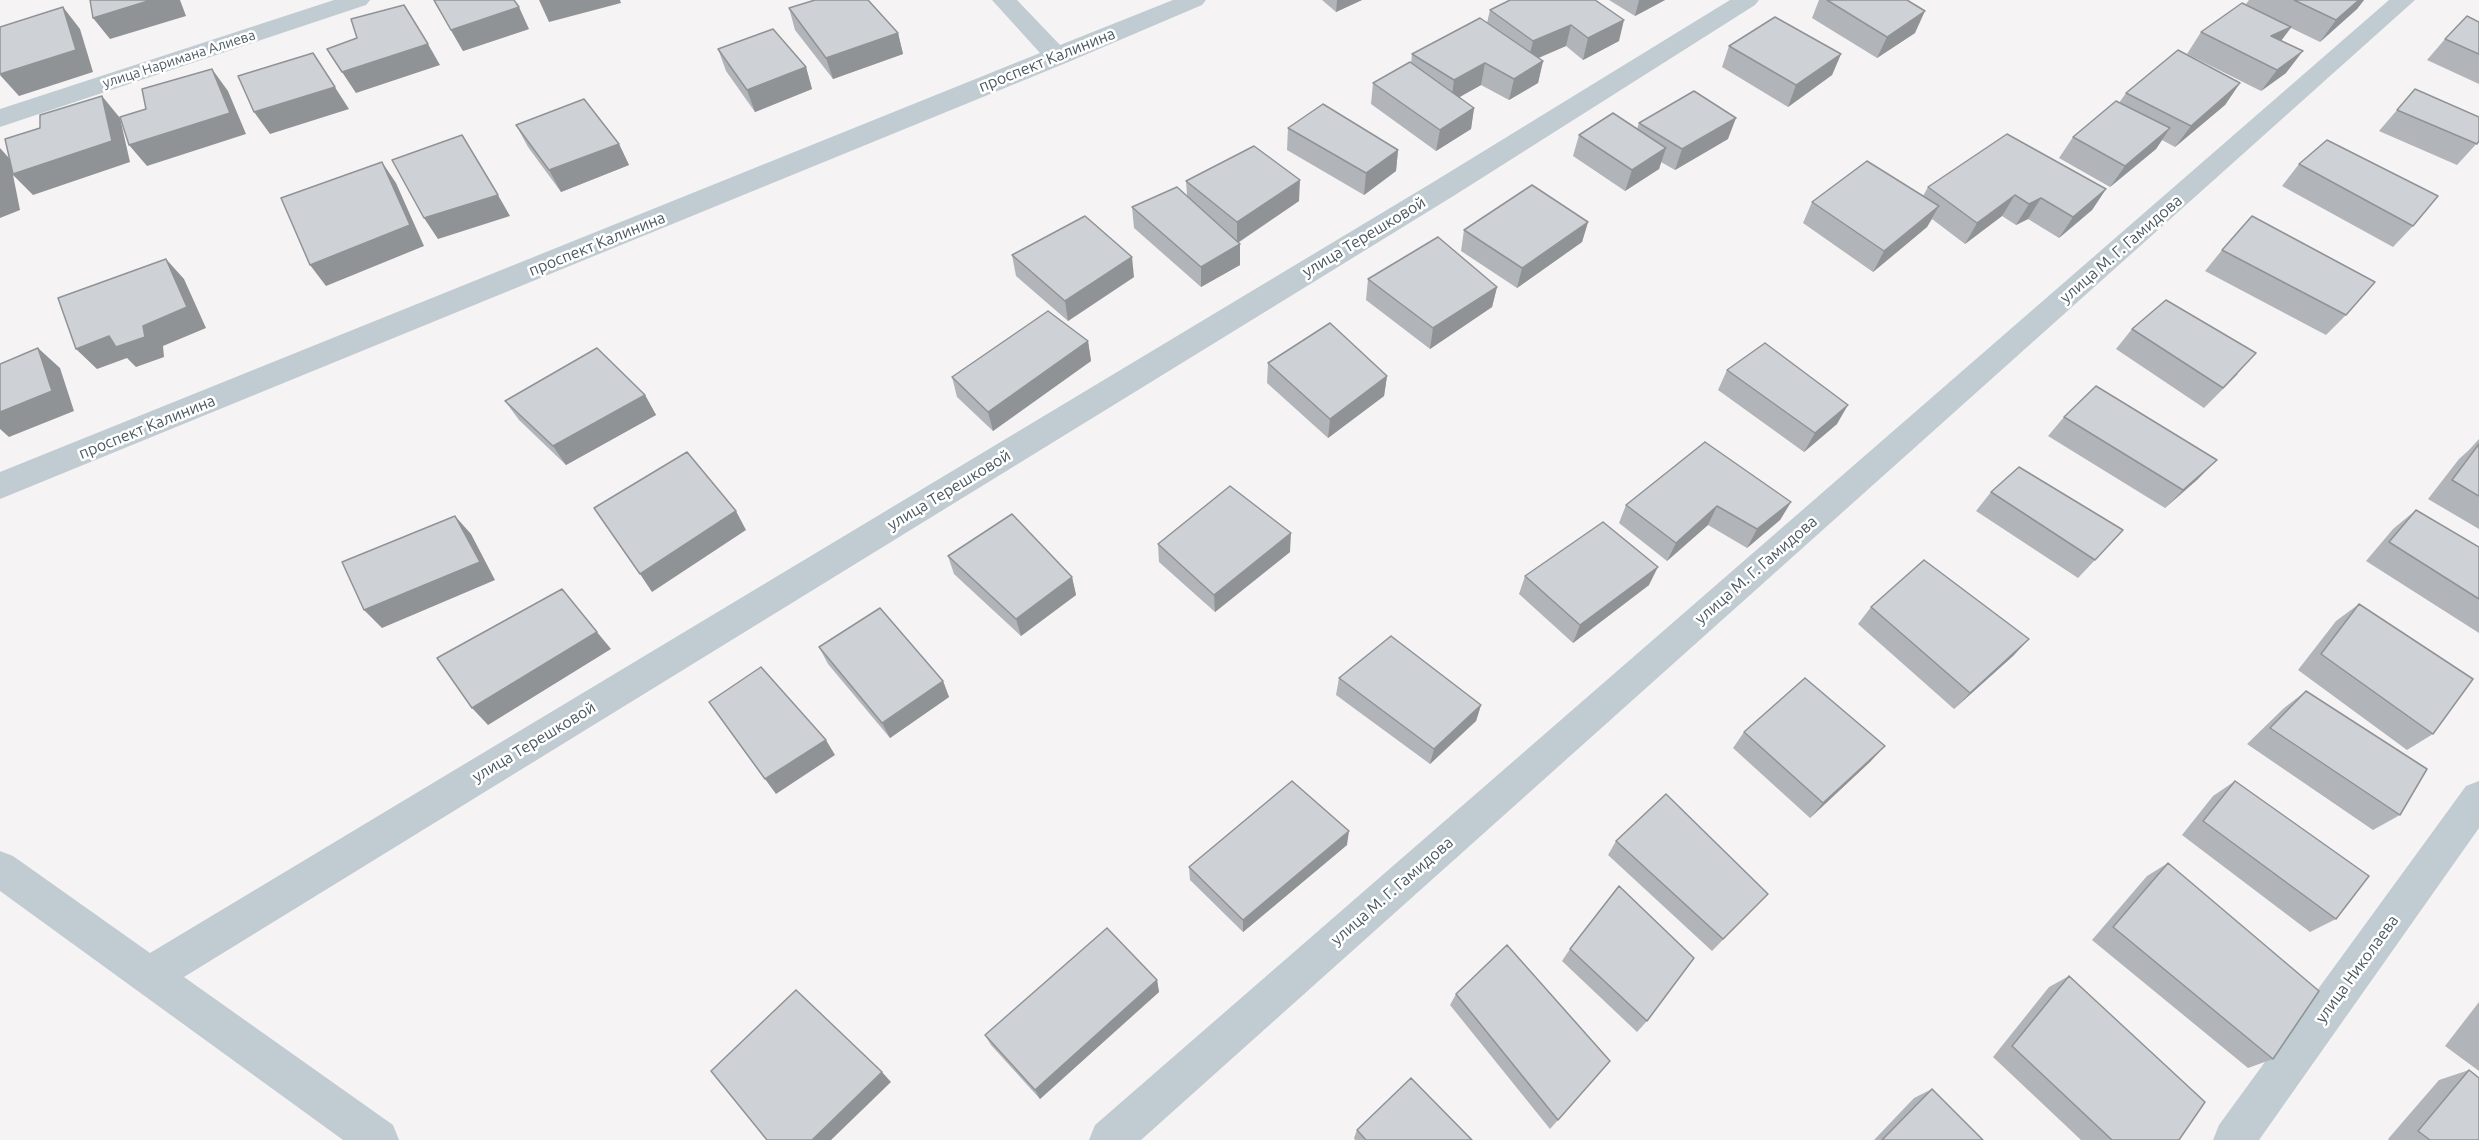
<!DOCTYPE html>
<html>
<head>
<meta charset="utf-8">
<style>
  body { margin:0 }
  canvas { display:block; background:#f5f3f3 }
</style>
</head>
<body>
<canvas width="2479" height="1140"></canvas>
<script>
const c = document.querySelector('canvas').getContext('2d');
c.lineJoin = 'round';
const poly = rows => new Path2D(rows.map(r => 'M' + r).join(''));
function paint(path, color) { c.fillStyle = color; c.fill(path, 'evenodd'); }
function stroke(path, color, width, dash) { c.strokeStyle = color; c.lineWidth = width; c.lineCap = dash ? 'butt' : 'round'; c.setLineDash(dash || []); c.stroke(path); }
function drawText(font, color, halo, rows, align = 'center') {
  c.font = font + ' Ubuntu,sans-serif'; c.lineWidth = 5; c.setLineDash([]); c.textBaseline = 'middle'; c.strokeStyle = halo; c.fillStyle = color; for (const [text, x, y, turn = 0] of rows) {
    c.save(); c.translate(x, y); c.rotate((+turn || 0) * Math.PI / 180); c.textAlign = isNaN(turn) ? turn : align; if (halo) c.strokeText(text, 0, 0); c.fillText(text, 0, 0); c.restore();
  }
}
const minor = poly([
  [334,0,370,0,366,5,0,127,0,109,334,0],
  [992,0,1017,0,1060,45,1173,0,1206,0,1202,5,1066,63,0,499,0,472,1040,53,992,0],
  [1730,0,1759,0,1755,5,1455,195,184,977,393,1125,399,1140,343,1140,0,891,0,851,13,856,150,953,1435,181,1730,0],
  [2389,0,2415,0,1141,1140,1089,1140,1095,1125,2389,0],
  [2479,781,2479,828,2259,1140,2213,1140,2219,1125,2466,786,2479,781]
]);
const wall = poly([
  [433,0,529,29,463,51],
  [1322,0,1362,0,1336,12],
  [1510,0,1619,41,1583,60,1566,46,1539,58,1543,61,1538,83,1509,100,1481,85,1459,97,1474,108,1471,129,1436,151,1371,104,1373,83,1411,63,1412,54,1487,23,1490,10],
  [1609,0,1665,0,1635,16],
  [1819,0,1907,0,1915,33,1877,58,1812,18],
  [2249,0,2364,0,2357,9,2320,42,2291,28,2281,41,2286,73,2261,91,2187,54,2201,32,2246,4],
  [789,8,898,33,903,54,833,79,795,30],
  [2479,22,2479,84,2427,60,2445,39],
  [1729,46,1841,54,1832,75,1788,107,1722,67],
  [718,49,806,67,812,89,755,112,726,71],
  [2240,83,2225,105,2175,147,2162,140,2156,149,2110,187,2059,158,2073,137,2119,103,2126,93],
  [2415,89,2479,141,2457,165,2379,131],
  [1639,123,1728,139,1675,170,1661,162,1659,169,1625,191,1573,156,1579,135,1637,129],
  [516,125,619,144,629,165,561,192,528,147],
  [1288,128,1398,150,1396,171,1364,195,1287,150],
  [2299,164,2413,226,2393,247,2282,186],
  [1186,181,1299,201,1238,243,1240,265,1201,287,1134,228,1132,207,1187,195],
  [1928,187,2106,189,2092,210,2059,238,2028,219,2016,225,2002,216,1965,244,1932,219,1927,227,1873,272,1803,223,1812,202,1923,196],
  [1588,222,1582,242,1517,288,1461,251,1464,230],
  [2222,250,2346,315,2326,335,2205,271],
  [1012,255,1134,277,1068,321,1016,276],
  [1368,279,1497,287,1492,307,1430,349,1366,300],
  [2132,329,2238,374,2204,408,2116,349],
  [1088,341,1091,361,993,431,957,397,952,377],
  [1268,363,1387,376,1384,396,1328,438,1267,383],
  [1727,370,1837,424,1804,452,1718,390],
  [645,395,656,415,566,465,519,420,505,401],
  [2064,417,2198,479,2165,508,2048,436],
  [2479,439,2479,529,2428,499,2459,459,2469,450],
  [1991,492,2095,560,2078,578,1976,511],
  [1791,502,1780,520,1747,548,1708,525,1667,561,1619,523,1626,505],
  [2416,510,2479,547,2479,633,2366,561,2393,529],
  [1158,544,1290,552,1215,612,1159,562],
  [948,556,1072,577,1076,595,1021,636,954,574],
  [1525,576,1649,585,1573,643,1519,594],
  [2359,604,2433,734,2407,750,2298,670,2336,621],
  [1871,607,2029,639,2013,656,1954,709,1858,624],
  [819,647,943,681,949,697,890,738,828,664],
  [1339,678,1481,705,1476,721,1430,764,1336,695],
  [2306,691,2400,815,2373,830,2247,744,2284,708],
  [1744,732,1871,761,1810,818,1733,748],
  [2235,781,2336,919,2310,932,2182,835,2213,796],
  [1616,841,1768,894,1712,951,1608,855],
  [1347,845,1243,932,1190,880,1189,867],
  [2168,863,2273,1059,2248,1068,2092,940,2147,876],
  [1570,949,1647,1021,1637,1032,1562,961],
  [2069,976,2179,1140,2081,1140,1993,1057,2049,987],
  [1157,980,1159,992,1040,1099,991,1045,985,1035],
  [1456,994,1558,1120,1550,1129,1450,1005],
  [2479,1002,2479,1071,2445,1046],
  [2469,1070,2479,1140,2389,1140,2388,1139,2439,1080],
  [1932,1089,1983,1140,1874,1140,1914,1098],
  [1357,1130,1472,1140,1355,1140,1354,1138]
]);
const shadedWall = poly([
  [151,0,180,0,186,16,110,39,93,18],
  [539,0,620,0,621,3,549,22],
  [1337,0,1362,0,1336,12],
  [1639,0,1665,0,1635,16],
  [2359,0,2364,0,2357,9,2320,42,2336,20],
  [63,7,80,29,93,72,19,96,0,75],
  [519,7,529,29,463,51,451,30],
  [1925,11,1915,33,1877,58,1887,37],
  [1624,20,1619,41,1583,60,1588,38],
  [1571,25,1566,46,1528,62,1533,41],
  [2291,27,2275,49,2271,36],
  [898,33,903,54,833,79,826,58],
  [428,44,440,65,356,93,342,72],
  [2303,51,2286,73,2261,91,2277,70],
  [313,53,349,109,270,134,254,112],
  [1841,54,1832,75,1788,107,1796,85],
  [1543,61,1538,83,1509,100,1514,79],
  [1485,63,1481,85,1451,102,1454,80],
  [806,67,812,89,755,112,747,90],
  [212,69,228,91,246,134,147,166,129,145],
  [2240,83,2225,105,2175,147,2191,126],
  [102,96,120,118,130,162,33,195,13,175,20,210,0,218,0,148,9,158],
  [1474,108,1471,129,1436,151,1440,130],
  [1736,118,1728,139,1675,170,1682,149],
  [2170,128,2156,149,2110,187,2125,166],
  [619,144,629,165,561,192,549,170],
  [1666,148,1659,169,1625,191,1632,170],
  [1398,150,1396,171,1364,195,1366,173],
  [382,162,396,183,424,246,326,286,310,265],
  [1300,180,1299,201,1237,243,1237,222],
  [2106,189,2092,210,2059,238,2073,217],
  [498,195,510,216,438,239,424,218],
  [2015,195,2002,216,1965,244,1977,223],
  [2041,198,2028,219,2016,225,2029,204],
  [1939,206,1927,227,1873,272,1884,251],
  [1588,222,1582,242,1517,288,1522,268],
  [1240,244,1240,265,1201,287,1201,267],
  [1132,257,1134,277,1068,321,1065,301],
  [166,259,184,279,206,328,163,346,164,357,136,367,127,358,97,369,76,349,109,336,143,326],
  [1497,287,1492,307,1430,349,1433,328],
  [1088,341,1091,361,993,431,988,412],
  [38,348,60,368,74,411,9,437,0,429,0,412],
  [1387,376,1384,396,1328,438,1330,419],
  [645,395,656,415,566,465,553,446],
  [1848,405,1837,424,1804,452,1815,433],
  [2217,460,2198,479,2165,508,2183,490],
  [1791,502,1780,520,1747,548,1757,529],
  [1717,506,1708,525,1667,561,1676,543],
  [736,511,746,530,652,592,640,574],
  [455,516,471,534,495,580,382,628,364,610],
  [1291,533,1290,552,1215,612,1214,595],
  [1658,567,1649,585,1573,643,1580,625],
  [1072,577,1076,595,1021,636,1016,619],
  [597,632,611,649,488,725,472,708],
  [2029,639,2013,656,1954,709,1970,693],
  [943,681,949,697,890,738,882,723],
  [1481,705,1476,721,1430,764,1434,749],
  [826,740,835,755,776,794,765,779],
  [1885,746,1871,761,1810,818,1823,803],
  [1349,831,1347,845,1243,932,1243,920],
  [1157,980,1159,992,1040,1099,1035,1090],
  [882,1072,891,1082,831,1140,812,1140]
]);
const building = poly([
  [90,0,151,0,93,18,90,0],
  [434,0,514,0,519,7,451,30,434,0],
  [815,0,868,0,898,33,826,58,789,8,815,0],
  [1510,0,1595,0,1624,20,1588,38,1571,25,1533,41,1490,10,1510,0],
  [1827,0,1907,0,1925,11,1887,37,1827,0],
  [2294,0,2359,0,2336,20,2294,0],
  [2242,3,2291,27,2271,36,2303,51,2277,70,2201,32,2242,3],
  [404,5,428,44,342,72,327,49,357,38,351,19,404,5],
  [63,7,76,50,0,74,0,27,63,7],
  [2467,16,2479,22,2479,54,2445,39,2467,16],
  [1775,17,1841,54,1796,85,1729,46,1775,17],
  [1480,18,1543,61,1514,79,1485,63,1454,80,1412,54,1480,18],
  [773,29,806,67,747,90,718,49,773,29],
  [2178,50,2240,83,2191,126,2126,93,2178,50],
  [313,53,335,87,254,112,238,76,313,53],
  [1410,62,1474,108,1440,130,1373,83,1410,62],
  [212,69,230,113,129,145,120,117,146,109,142,89,212,69],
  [2415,89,2479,117,2479,141,2477,144,2397,110,2415,89],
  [1694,91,1736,118,1682,149,1639,123,1694,91],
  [102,96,112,141,13,174,5,139,40,128,40,115,102,96],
  [584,99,619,144,549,170,516,125,584,99],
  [2116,101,2170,128,2125,166,2073,137,2116,101],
  [1323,104,1398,150,1366,173,1288,128,1323,104],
  [1613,113,1666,148,1632,170,1579,135,1613,113],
  [2007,134,2106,189,2073,217,2041,198,2029,204,2015,195,1977,223,1928,187,2007,134],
  [462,135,498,195,424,218,392,160,462,135],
  [2327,140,2438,196,2413,226,2299,164,2327,140],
  [1254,146,1300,180,1237,222,1186,181,1254,146],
  [1867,161,1939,206,1884,251,1812,202,1867,161],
  [382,162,410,225,310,265,281,198,382,162],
  [1532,185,1588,222,1522,268,1464,230,1532,185],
  [1177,187,1240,244,1201,267,1132,207,1177,187],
  [1085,216,1132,257,1065,301,1012,255,1085,216],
  [2252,216,2375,282,2346,315,2222,250,2252,216],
  [1438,237,1497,287,1433,328,1368,279,1438,237],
  [166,259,187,307,143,326,145,337,116,347,109,336,76,349,58,298,166,259],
  [2166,300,2256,353,2223,388,2132,329,2166,300],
  [1048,311,1088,341,988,412,952,377,1048,311],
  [1330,323,1387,376,1330,419,1268,363,1330,323],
  [1765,343,1848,405,1815,433,1727,370,1765,343],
  [38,348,52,391,0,412,0,364,38,348],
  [597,348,645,395,553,446,505,401,597,348],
  [2096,386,2217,460,2183,490,2064,417,2096,386],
  [1705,442,1791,502,1757,529,1717,506,1676,543,1626,505,1705,442],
  [2479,444,2479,496,2452,480,2479,444],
  [687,452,736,511,640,574,594,508,687,452],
  [2019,467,2123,530,2095,560,1991,492,2019,467],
  [1230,486,1291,533,1214,595,1158,544,1230,486],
  [2416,510,2479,547,2479,599,2389,542,2416,510],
  [1012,514,1072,577,1016,619,948,556,1012,514],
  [455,516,480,562,364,610,342,562,455,516],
  [1603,522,1658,567,1580,625,1525,576,1603,522],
  [1924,560,2029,639,1970,693,1871,607,1924,560],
  [562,589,597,632,472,708,437,658,562,589],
  [2359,604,2473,679,2433,734,2321,654,2359,604],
  [880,608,943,681,882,723,819,647,880,608],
  [1391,636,1481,705,1434,749,1339,678,1391,636],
  [761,667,826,740,765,779,709,702,761,667],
  [1805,678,1885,746,1823,803,1744,732,1805,678],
  [2306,691,2427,769,2400,815,2270,728,2306,691],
  [1292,781,1349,831,1243,920,1189,867,1292,781],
  [2235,781,2369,876,2336,919,2203,821,2235,781],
  [1666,794,1768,894,1723,939,1616,841,1666,794],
  [2168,863,2319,991,2273,1059,2113,927,2168,863],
  [1619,886,1694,958,1647,1021,1570,949,1619,886],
  [1107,928,1157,980,1035,1090,985,1035,1107,928],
  [1507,945,1610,1061,1558,1120,1456,994,1507,945],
  [2069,976,2205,1102,2179,1140,2112,1140,2012,1046,2069,976],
  [796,990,882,1072,812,1140,767,1140,711,1071,796,990],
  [2469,1070,2479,1078,2479,1140,2430,1140,2418,1131,2469,1070],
  [1411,1078,1472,1140,1366,1140,1357,1130,1411,1078],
  [1932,1089,1983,1140,1882,1140,1932,1089]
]);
const farStreetnames = [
  ["улица Наримана Алиева",179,59,-18]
];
const streetNames = [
  ["проспект Калинина",1047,60,-22],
  ["улица Терешковой",1364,237,-31],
  ["проспект Калинина",597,244,-22],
  ["улица М. Г. Гамидова",2121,249,-41],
  ["проспект Калинина",147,427,-22],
  ["улица Терешковой",949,490,-31],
  ["улица М. Г. Гамидова",1756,570,-41],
  ["улица Терешковой",534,742,-31],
  ["улица М. Г. Гамидова",1392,891,-41],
  ["улица Николаева",2357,969,-54]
];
paint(minor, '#c0ccd2');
paint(wall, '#b1b5b9');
paint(shadedWall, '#909396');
paint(building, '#ced2d7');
stroke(building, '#909396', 1.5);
drawText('14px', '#495861', '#fff', farStreetnames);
drawText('16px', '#495861', '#fff', streetNames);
</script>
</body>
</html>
